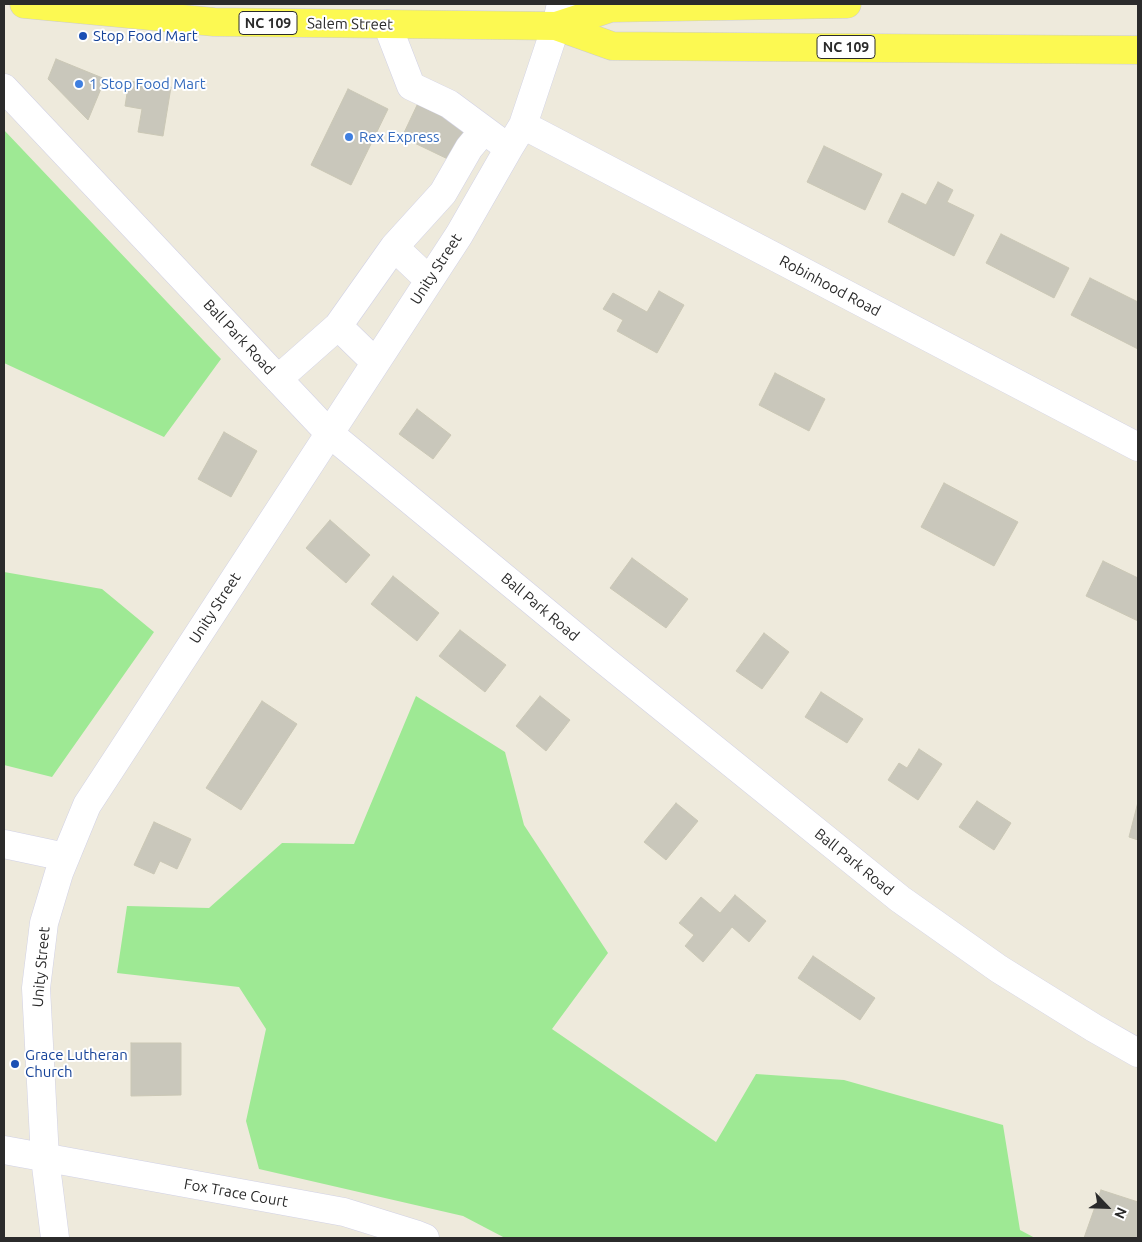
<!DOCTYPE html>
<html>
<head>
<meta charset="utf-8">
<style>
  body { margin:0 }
  #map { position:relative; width:1142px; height:1242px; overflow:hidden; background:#eeeadc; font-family:Ubuntu,sans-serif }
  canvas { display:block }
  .frame { position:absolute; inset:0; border:5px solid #2b2b2b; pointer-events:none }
  .north { position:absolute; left:1082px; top:1182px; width:50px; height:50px; -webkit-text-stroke:4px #fff; paint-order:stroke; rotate:114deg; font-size:14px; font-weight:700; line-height:20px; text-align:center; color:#2b2b2b }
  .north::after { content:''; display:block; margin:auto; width:18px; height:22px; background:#2b2b2b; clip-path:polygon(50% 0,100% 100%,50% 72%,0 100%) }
</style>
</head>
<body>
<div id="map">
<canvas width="1142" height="1242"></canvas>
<div class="frame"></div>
<div class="north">N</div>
</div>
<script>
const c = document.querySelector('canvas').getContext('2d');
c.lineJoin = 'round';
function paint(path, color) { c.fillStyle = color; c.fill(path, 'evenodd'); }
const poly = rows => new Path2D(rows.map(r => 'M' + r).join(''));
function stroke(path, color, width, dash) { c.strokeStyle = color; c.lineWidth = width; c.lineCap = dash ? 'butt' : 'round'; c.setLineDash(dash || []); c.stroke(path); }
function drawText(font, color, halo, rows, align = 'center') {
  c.font = font + ' Ubuntu,sans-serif'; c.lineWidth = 4; c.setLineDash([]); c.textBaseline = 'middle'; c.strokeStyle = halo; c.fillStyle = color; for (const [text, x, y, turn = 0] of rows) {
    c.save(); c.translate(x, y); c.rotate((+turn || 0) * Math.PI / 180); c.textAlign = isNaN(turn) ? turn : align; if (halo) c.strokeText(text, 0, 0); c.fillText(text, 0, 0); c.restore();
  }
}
const green = poly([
  [4,130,221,359,164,437,4,363],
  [4,572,102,589,154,632,52,777,4,765],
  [416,696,505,752,524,825,608,953,552,1029,716,1142,756,1074,844,1080,1003,1125,1020,1230,1035,1238,505,1238,463,1216,259,1169,246,1121,266,1029,239,987,117,973,127,906,209,908,282,843,354,844]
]);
const building = poly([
  [56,59,105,79,88,120,48,79,56,59],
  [129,81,171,87,163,136,138,132,142,109,125,106,129,81],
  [348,89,388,109,351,185,311,165,348,89],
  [419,101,471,126,454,162,402,137,419,101],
  [824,146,882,174,865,210,807,182,824,146],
  [938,182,953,190,947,202,974,215,954,256,888,222,902,193,926,205,938,182],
  [1001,234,1069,268,1054,298,986,263,1001,234],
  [1090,278,1138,302,1138,349,1071,315,1090,278],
  [659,291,684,305,657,353,617,331,623,320,603,309,613,293,647,312,659,291],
  [775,373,825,399,809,431,759,405,775,373],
  [417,409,451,435,433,459,399,434,417,409],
  [224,432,257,451,231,497,198,479,224,432],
  [944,483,1018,522,994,566,921,527,944,483],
  [330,520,370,555,346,583,306,548,330,520],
  [632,558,688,599,666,628,610,588,632,558],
  [1103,561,1138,578,1138,621,1086,596,1103,561],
  [393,576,439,613,417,641,371,604,393,576],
  [460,630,506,665,485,692,439,656,460,630],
  [764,633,789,652,762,689,736,671,764,633],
  [821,692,863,719,847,743,805,717,821,692],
  [540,696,570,720,546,751,516,726,540,696],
  [262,701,297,724,241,810,206,788,262,701],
  [919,749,942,764,918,800,888,780,899,763,907,768,919,749],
  [977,801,1011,823,994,850,959,827,977,801],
  [1138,802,1138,840,1129,837,1138,802],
  [676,803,698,821,666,860,644,842,676,803],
  [154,822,191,839,177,869,160,861,154,874,134,865,154,822],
  [735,895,766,921,749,942,732,927,703,962,685,946,694,935,679,923,701,897,720,913,735,895],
  [813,956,875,998,860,1020,798,978,813,956],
  [131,1043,181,1043,181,1095,131,1096,131,1043],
  [1101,1190,1138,1202,1138,1238,1084,1238,1101,1190]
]);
const minor = poly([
  [387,24,411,86,449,104,499,141],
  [4,88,329,433,599,656,900,899,999,969,1094,1028,1138,1053],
  [523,125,1138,447],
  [394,247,429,280],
  [338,326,375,362],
  [278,379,338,326,394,247,443,193,469,148,484,130],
  [4,844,65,857],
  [4,1150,344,1212,415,1234,425,1238],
  [55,1238,45,1158,36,988,44,923,59,873,87,805,459,235,509,148,523,125,556,26,561,4]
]);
const major = poly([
  [24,4,214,22,556,26,612,46,1138,50],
  [556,26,611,8,847,4]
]);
const markers = [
  [83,36,5,"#1a4fb4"],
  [79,84,5,"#3f7fe0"],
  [349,137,5,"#3f7fe0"],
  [15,1064,5,"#1a4fb4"]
];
const shields = [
  [268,23,58],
  [846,47,58]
];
const shieldNames = [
  ["NC 109",268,23],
  ["NC 109",846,47]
];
const streetNames = [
  ["Salem Street",350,24,1],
  ["Unity Street",436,269,-57],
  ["Robinhood Road",830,286,28],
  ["Ball Park Road",239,337,47],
  ["Ball Park Road",540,607,40],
  ["Unity Street",215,608,-57],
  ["Ball Park Road",854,862,39],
  ["Unity Street",41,967,-85],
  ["Fox Trace Court",236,1193,10]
];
const transitNames = [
  ["Stop Food Mart",93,36],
  ["Grace Lutheran",25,1055],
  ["Church",25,1072]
];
const shopNames = [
  ["1 Stop Food Mart",89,84],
  ["Rex Express",359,137]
];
paint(green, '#9ee994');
paint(building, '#c9c7bb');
stroke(building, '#cac7b5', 1);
stroke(minor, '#d1d1e5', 29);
stroke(major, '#ccc', 29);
stroke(minor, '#fff', 28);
stroke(major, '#fcf952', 28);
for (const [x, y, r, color] of markers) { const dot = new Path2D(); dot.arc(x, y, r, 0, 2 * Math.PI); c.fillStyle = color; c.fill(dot); stroke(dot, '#fff', 2); }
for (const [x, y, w] of shields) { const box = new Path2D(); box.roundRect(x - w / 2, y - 11.5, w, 23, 4); c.fillStyle = '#fff'; c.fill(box); stroke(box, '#2b2b2b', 1); }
drawText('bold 14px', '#2b2b2b', null, shieldNames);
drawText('15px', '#2b2b2b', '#fff', streetNames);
drawText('15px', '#164399', '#fff', transitNames, 'left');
drawText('15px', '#366cbe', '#fff', shopNames, 'left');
</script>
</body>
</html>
